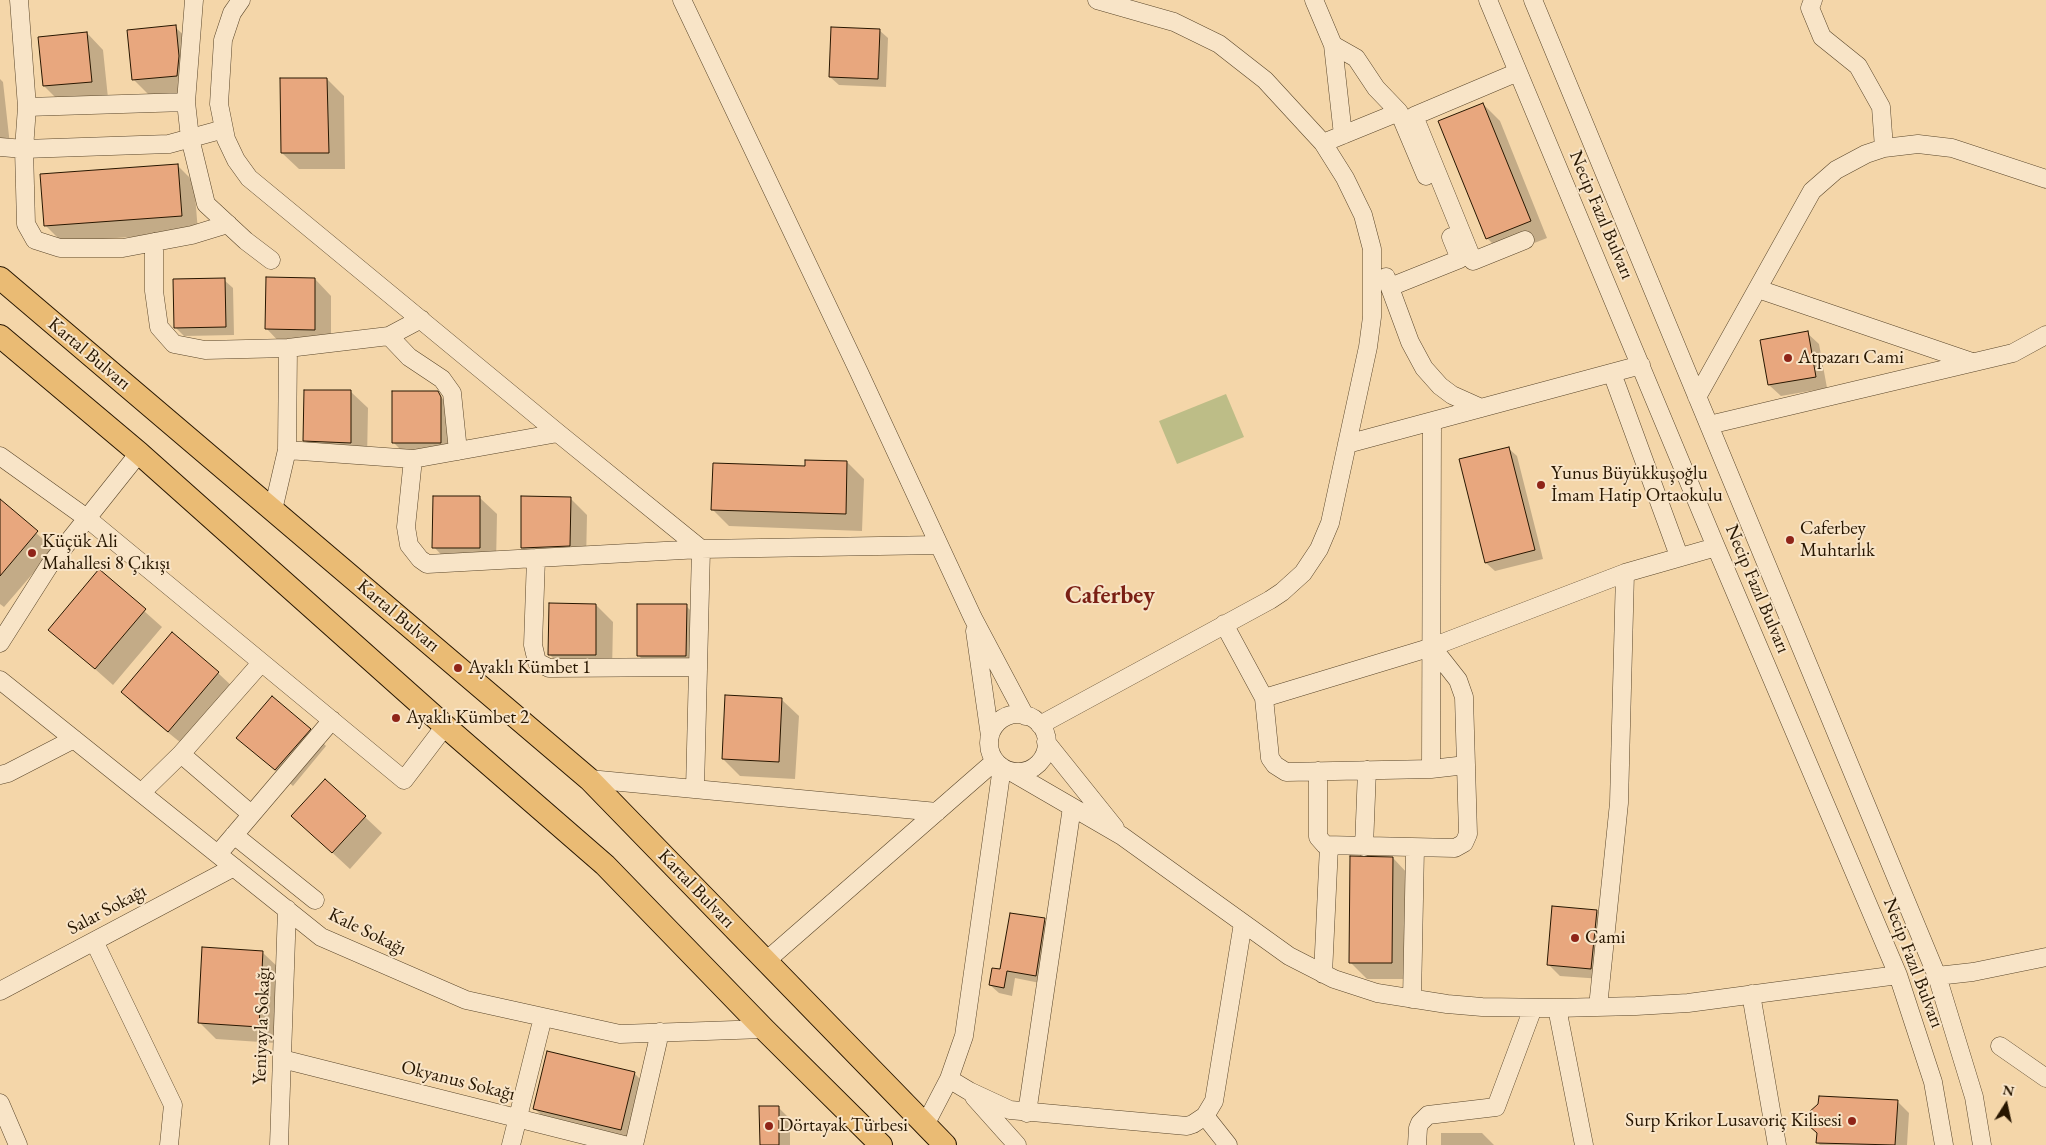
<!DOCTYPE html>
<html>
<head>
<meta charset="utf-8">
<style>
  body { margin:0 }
  #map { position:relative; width:2046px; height:1145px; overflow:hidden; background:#f4d6a9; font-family:"EB Garamond",serif }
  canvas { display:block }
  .north { position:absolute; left:1981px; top:1080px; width:50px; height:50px; -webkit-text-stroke:4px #f8e4c7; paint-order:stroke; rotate:10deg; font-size:14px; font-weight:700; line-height:20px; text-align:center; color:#271600 }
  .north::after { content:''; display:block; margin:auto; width:18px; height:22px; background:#271600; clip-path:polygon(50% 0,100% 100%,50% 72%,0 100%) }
</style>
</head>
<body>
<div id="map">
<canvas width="2046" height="1145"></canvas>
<div class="north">N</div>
</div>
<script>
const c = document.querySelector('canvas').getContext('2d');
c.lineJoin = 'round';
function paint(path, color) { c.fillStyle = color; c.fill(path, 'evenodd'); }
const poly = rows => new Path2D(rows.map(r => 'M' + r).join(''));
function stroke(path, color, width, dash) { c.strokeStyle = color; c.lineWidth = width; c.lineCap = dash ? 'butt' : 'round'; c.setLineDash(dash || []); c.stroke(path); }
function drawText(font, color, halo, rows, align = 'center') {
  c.font = font + ' "EB Garamond",serif'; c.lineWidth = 4; c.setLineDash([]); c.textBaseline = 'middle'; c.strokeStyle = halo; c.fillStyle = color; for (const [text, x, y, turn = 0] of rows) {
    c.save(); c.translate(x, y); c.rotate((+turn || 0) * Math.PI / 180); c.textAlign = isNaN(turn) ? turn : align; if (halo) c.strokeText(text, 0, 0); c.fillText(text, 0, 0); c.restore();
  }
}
const green = poly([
  [1226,394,1244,437,1177,464,1159,421]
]);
const shadow = poly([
  [175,27,192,43,194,92,150,96,133,79],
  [879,30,888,38,886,87,839,85,830,77],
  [87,33,103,50,108,98,61,103,44,86,39,38],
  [0,79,3,82,10,145,0,146],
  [327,79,344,96,345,169,299,169,282,153],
  [1483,104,1500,121,1547,238,1504,255,1487,238],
  [177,165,194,182,198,232,62,242,45,225],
  [315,279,331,296,331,346,283,346,267,329],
  [224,280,233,288,234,335,184,336,176,328],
  [1807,333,1819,344,1827,388,1781,396,1769,385],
  [351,392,368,408,367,459,321,457,305,440],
  [437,393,454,410,457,459,410,459,393,442],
  [1508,448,1517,456,1543,559,1495,571,1486,563],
  [847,462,864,479,862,531,729,526,713,510,806,467],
  [480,498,497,514,496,564,450,564,434,547],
  [570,498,587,515,586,562,539,564,522,548],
  [0,501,54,549,4,607,0,604],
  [99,571,162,627,113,685,50,629],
  [596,605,613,622,612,672,566,671,550,655],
  [686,606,703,622,702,673,655,672,638,655],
  [218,673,235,689,186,747,139,709,122,692],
  [782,700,799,716,795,779,740,776,723,759],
  [310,730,326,746,293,786,238,738],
  [365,817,382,833,350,869,310,832],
  [1393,858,1409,875,1408,979,1367,979,1350,962],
  [1597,911,1608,922,1602,979,1560,976,1548,964],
  [1044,920,1053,928,1045,984,1015,978,1012,996,999,993,990,985],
  [263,953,280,969,275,1043,216,1039,199,1022],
  [634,1073,651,1090,637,1145,551,1125,535,1109],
  [1897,1101,1909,1113,1907,1145,1820,1145,1817,1143],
  [778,1107,790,1119,790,1145,761,1145],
  [1441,1133,1482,1133,1494,1145,1441,1145]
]);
const building = poly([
  [176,25,179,56,177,76,132,80,127,30,176,25],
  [831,27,880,29,878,79,829,77,831,27],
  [87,32,92,82,43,86,38,37,87,32],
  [280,78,327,78,329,153,281,153,280,78],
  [1483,103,1531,221,1486,239,1438,121,1483,103],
  [178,164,182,216,44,226,40,174,178,164],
  [266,277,315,278,315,330,265,329,266,277],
  [225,278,226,327,174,328,173,279,225,278],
  [1808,331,1816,377,1768,385,1760,340,1808,331],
  [304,390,351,390,351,443,303,441,304,390],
  [392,391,438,391,441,397,441,443,392,443,392,391],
  [1509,447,1535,550,1485,563,1459,459,1509,447],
  [805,460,847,461,846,514,711,510,713,463,805,466,805,460],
  [433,496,480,496,480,548,432,548,433,496],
  [521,496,571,497,570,546,521,548,521,496],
  [0,499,38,531,0,576,0,499],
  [99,569,146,609,95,669,48,630,99,569],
  [549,603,596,604,596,655,548,655,549,603],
  [637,604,687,604,686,656,637,656,637,604],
  [172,632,219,672,168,732,121,692,172,632],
  [725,695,782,698,779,762,722,759,725,695],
  [272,696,311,729,275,770,236,738,272,696],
  [325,779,366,816,332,853,291,816,325,779],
  [1350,856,1393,857,1392,963,1349,963,1350,856],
  [1552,906,1597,910,1591,969,1547,965,1552,906],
  [1010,913,1045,918,1036,976,1007,971,1004,988,989,985,992,968,1000,969,1010,913],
  [202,947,263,951,259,1027,198,1023,202,947],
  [547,1051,635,1072,621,1130,533,1109,547,1051],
  [1819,1096,1898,1100,1895,1145,1816,1143,1817,1133,1808,1125,1806,1119,1808,1113,1818,1104,1819,1096],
  [759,1106,779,1106,779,1145,760,1145,759,1106]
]);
const minor = poly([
  [19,0,27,107,24,149,26,224,35,240,60,248,123,248,192,235,228,224],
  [194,0,186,102,190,138,206,204,246,241,271,260],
  [241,0,232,13,223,40,219,104,226,139,236,160,249,178,558,433,701,549,938,545],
  [682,0,858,370,973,618,1025,716],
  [1314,0,1333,45,1343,135],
  [1488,0,1716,547,1898,975,1933,1082,1944,1145],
  [1533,0,1937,976,1974,1097,1982,1145],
  [1813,0,1810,8,1822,37,1858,66,1881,107,1884,148],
  [1333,45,1356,58,1376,88,1399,112],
  [1518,72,1414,116,1473,261,1525,240],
  [27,107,186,102],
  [1323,143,1399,112,1426,176],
  [0,147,24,149,169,144,224,129],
  [154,242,154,291,159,327,174,344,205,350,288,348,389,336,421,319],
  [1386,277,1410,342,1424,368,1440,386,1452,395,1481,408],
  [1390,287,1460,259,1451,237],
  [1758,289,1972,362],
  [389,336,409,357,442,379,452,393,458,451],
  [1612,373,1679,556],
  [1697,397,1812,191,1836,170,1866,154,1884,148,1918,144,1952,148,2046,179],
  [1709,425,2013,353,2046,335],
  [558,433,413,459,406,527,409,545,420,559,427,564,701,549,695,789],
  [1347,444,1641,365],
  [287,450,413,459],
  [0,456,88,519,404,780,445,726],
  [273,510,287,450,288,348],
  [536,558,533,645,537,662,549,668,698,667],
  [1224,624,1264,698,1432,647,1625,573,1716,547],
  [975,631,990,736],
  [0,643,49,566,139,453],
  [0,680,321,937,466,1000,620,1034,764,1029],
  [1264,698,1270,758,1275,765,1286,772,1431,769,1466,765],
  '989 743a29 29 0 1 1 58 0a29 29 0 1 1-58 0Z',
  [1040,725,1270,600,1282,592,1303,573,1319,549,1330,523,1368,347,1372,317,1372,249,1363,215,1345,178,1323,143,1311,130,1265,80,1219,44,1174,22,1097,0],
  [1046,742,1115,828],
  [181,754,251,814],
  [1431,769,1432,421],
  [1010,771,1122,836,1289,956,1334,979,1377,993,1447,1004,1482,1007,1557,1008,1636,1006,1688,1003,1898,975],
  [1318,771,1318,837,1325,845,1455,848,1464,843,1468,834,1464,697,1458,680,1432,647],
  [0,775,8,773,74,739],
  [589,779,937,812],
  [141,793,181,754,261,663],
  [234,835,315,900],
  [1364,847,1367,770],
  [218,854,332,720],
  [94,941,173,1105,169,1145],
  [766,961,995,761],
  [1323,974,1329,846],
  [1937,976,1973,972,2046,957],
  [0,991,234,867],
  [1751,994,1777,1145],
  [1412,999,1415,848],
  [1598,1007,1619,803,1625,573],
  [1557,1008,1584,1145],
  [2000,1046,2046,1078],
  [282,1059,624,1145],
  [949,1079,969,1091,1010,1110,1187,1126,1193,1124,1205,1116,1214,1101,1243,923],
  [974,1097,1017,1145],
  [0,1103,18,1145],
  [1027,1113,1072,807],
  [1205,1116,1228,1145],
  [925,1125,949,1079,964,1036,1002,767],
  [279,1145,287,909],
  [511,1145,543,1017],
  [634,1145,660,1032],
  [1417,1145,1418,1128,1420,1123,1428,1115,1496,1107,1533,1008]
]);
const major = poly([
  [0,278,589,779,945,1145],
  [0,336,139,453,445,726,605,865,764,1029,881,1145]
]);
const markers = [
  [1788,358,5,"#8f2418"],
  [1541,485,5,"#8f2418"],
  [1790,540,5,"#8f2418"],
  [32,553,5,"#8f2418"],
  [458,668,5,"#8f2418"],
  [396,718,5,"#8f2418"],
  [1575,938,5,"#8f2418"],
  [1852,1121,5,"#8f2418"],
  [769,1126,5,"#8f2418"]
];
const streetNames = [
  ["Necip Fazıl Bulvarı",1601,215,67],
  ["Kartal Bulvarı",89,354,40],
  ["Necip Fazıl Bulvarı",1757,589,67],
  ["Kartal Bulvarı",398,616,40],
  ["Kartal Bulvarı",696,889,46],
  ["Salar Sokağı",107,910,-28],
  ["Kale Sokağı",367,932,26],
  ["Necip Fazıl Bulvarı",1913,963,69],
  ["Yeniyayla Sokağı",262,1026,-88],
  ["Okyanus Sokağı",458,1081,14]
];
const poiNames = [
  ["Atpazarı Cami",1798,358],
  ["Yunus Büyükkuşoğlu",1551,474],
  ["İmam Hatip Ortaokulu",1551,496],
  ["Caferbey",1800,529],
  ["Muhtarlık",1800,551],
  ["Küçük Ali",42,542],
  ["Mahallesi 8 Çıkışı",42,564],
  ["Ayaklı Kümbet 1",468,668],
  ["Ayaklı Kümbet 2",406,718],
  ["Cami",1585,938],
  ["Surp Krikor Lusavoriç Kilisesi",1842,1121,"right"],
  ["Dörtayak Türbesi",779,1126]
];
const districtNames = [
  ["Caferbey",1110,596]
];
paint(green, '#bdbd87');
paint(shadow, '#0003');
paint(building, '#e8a77e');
stroke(building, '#271600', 1);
stroke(minor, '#5a462a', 19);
stroke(major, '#271600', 24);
stroke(minor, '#f8e4c7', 18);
stroke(major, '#eabb74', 22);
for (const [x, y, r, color] of markers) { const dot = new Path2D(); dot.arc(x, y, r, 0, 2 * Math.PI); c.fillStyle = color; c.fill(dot); stroke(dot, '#f8e4c7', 2); }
drawText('19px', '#271600', '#f8e4c7', streetNames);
drawText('19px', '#271600', '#f8e4c7', poiNames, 'left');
drawText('bold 24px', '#7a1f14', '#f8e4c7', districtNames);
</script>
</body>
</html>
